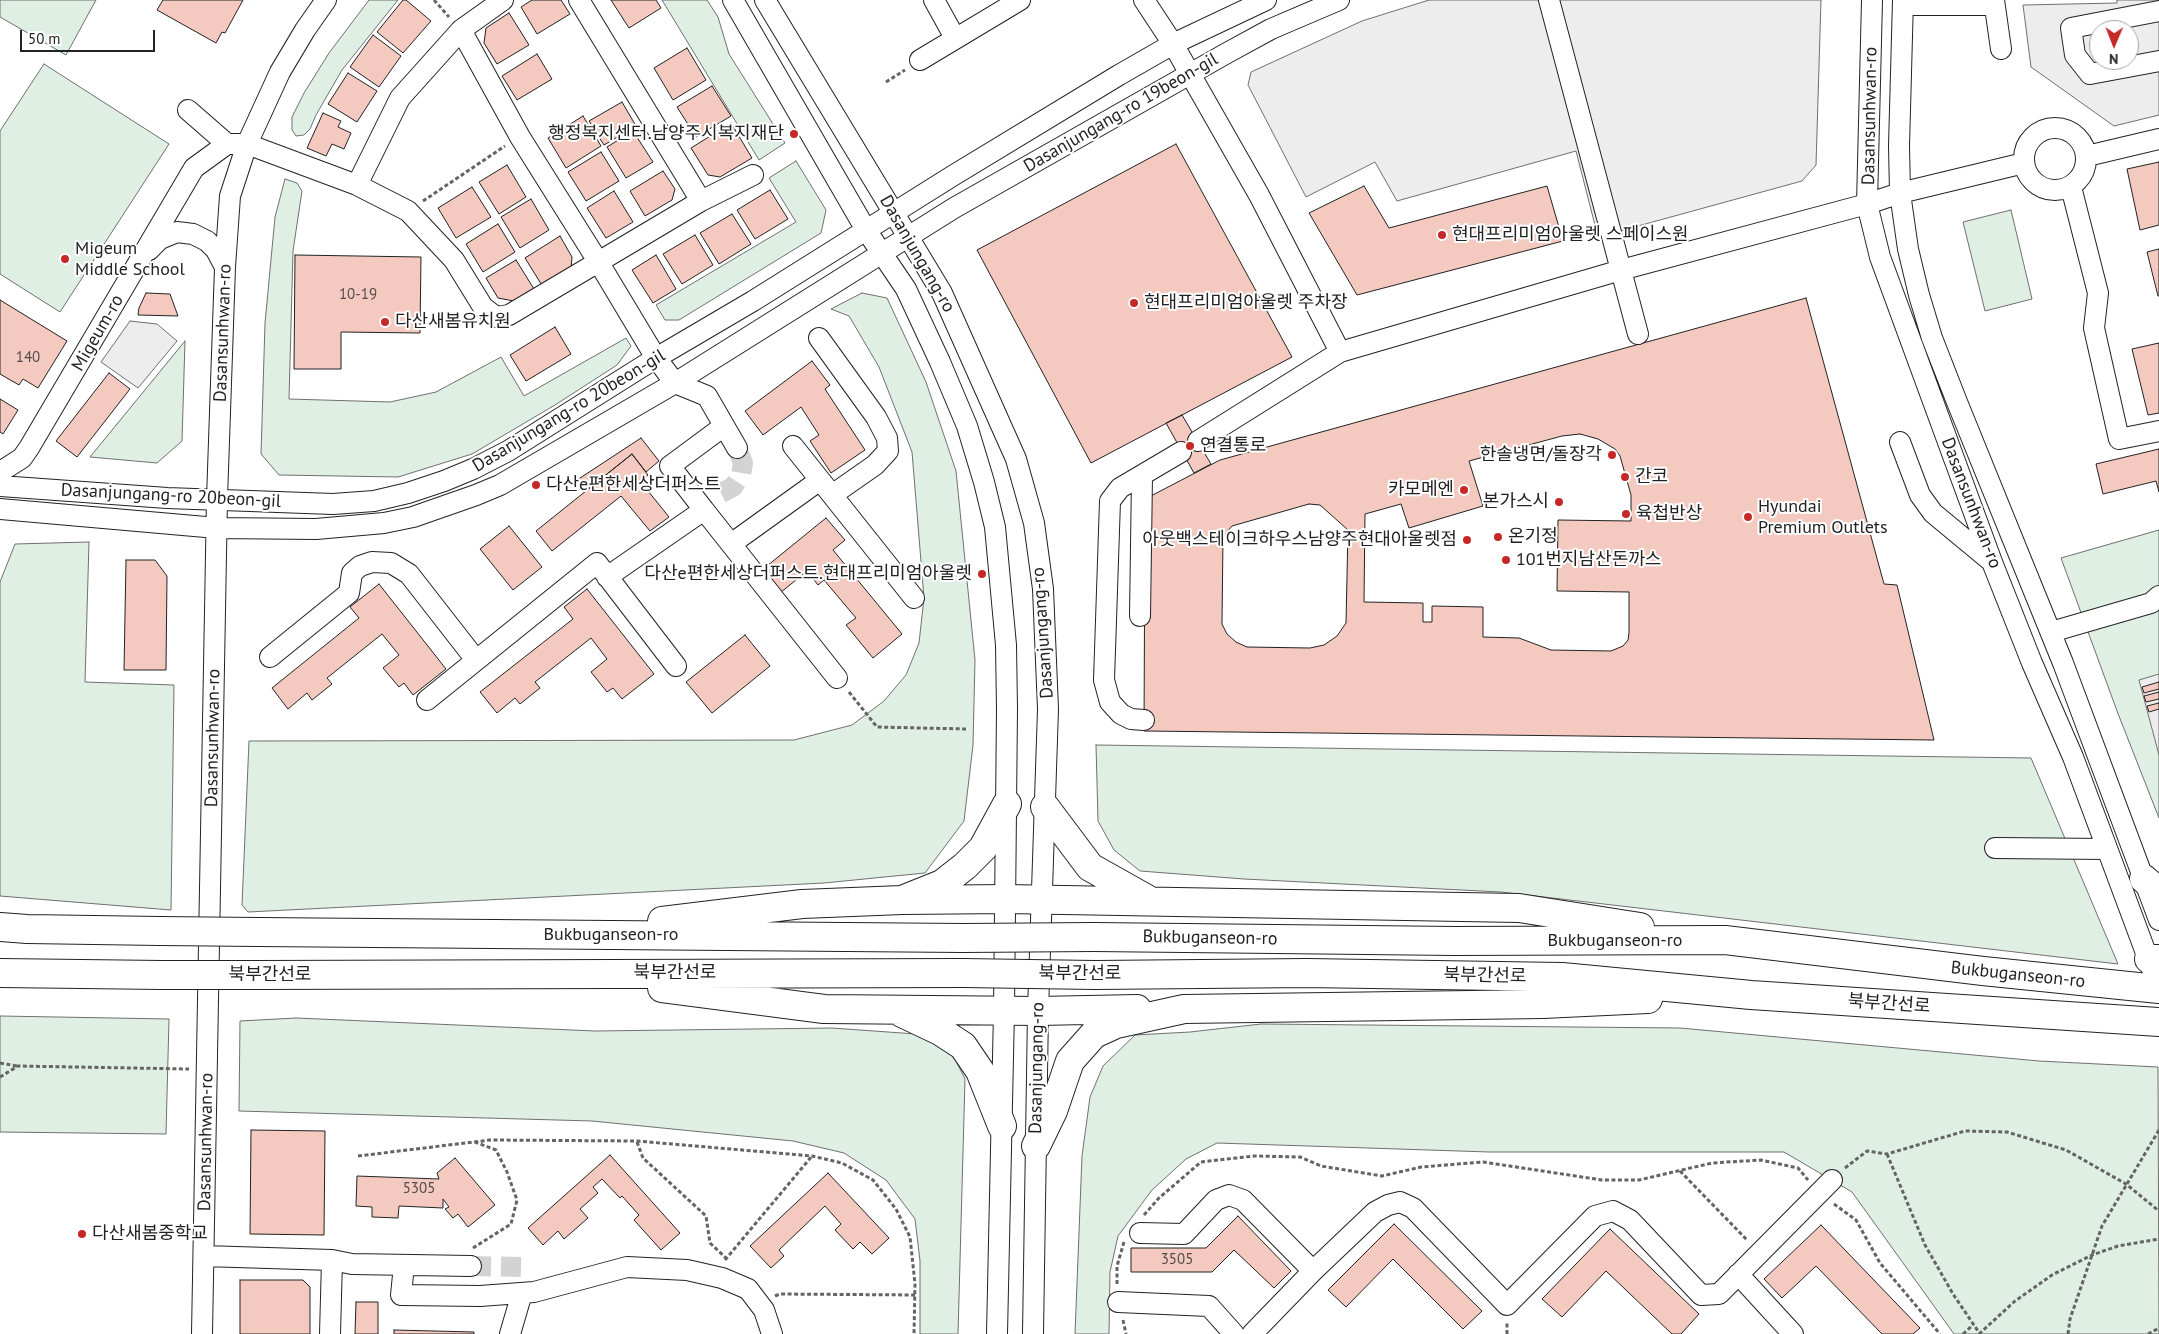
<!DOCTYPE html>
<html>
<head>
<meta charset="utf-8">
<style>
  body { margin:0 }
  #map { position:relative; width:2159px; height:1334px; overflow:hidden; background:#fff; font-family:"PT Sans",sans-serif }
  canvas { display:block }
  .north { position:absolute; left:2089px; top:20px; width:50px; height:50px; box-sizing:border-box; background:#fff; border:1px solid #a7a7a7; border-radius:50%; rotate:181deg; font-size:14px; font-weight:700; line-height:20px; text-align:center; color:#222 }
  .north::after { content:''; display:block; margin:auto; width:18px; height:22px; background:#c62828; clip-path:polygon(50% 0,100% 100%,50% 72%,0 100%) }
  .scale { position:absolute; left:20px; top:30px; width:135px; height:22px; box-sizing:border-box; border:2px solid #222; border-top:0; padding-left:6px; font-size:15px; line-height:18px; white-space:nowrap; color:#222; -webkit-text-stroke:4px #fff; paint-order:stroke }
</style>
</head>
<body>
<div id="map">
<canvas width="2159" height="1334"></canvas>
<div class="north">N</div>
<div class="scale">50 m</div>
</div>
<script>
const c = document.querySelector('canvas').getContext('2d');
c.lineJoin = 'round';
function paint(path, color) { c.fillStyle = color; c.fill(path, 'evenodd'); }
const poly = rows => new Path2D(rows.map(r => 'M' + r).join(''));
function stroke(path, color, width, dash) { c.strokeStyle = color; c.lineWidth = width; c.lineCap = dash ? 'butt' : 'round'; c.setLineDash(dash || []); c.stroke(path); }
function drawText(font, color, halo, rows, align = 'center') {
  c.font = font + ' "PT Sans","Noto Sans KR",sans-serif'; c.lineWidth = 4; c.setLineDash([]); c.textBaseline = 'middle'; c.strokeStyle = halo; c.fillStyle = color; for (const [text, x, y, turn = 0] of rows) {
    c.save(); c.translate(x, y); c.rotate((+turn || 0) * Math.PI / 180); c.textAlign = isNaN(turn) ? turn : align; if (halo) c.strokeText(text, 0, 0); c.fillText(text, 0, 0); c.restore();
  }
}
const green = poly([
  [0,0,96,0,66,55,0,17,0,0],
  [369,0,398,0,342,70,316,115,310,129,304,135,296,136,292,130,292,117,304,93,329,53,369,0],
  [662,0,707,0,718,17,729,54,785,143,759,160,662,0],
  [44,64,169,144,60,312,0,274,0,131,44,64],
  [796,161,826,210,821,233,679,320,665,320,656,305,796,222,769,178,796,161],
  [285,179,297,183,302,191,293,251,289,399,390,402,436,392,501,357,524,396,626,338,631,346,617,365,555,405,472,454,398,477,279,475,261,454,265,323,275,217,285,179],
  [2011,210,2032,299,1985,311,1963,222,2011,210],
  [862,293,887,298,926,382,956,471,975,660,973,745,964,821,925,873,824,883,248,912,242,905,249,741,794,740,852,725,884,701,906,675,919,643,924,598,912,452,879,367,849,316,831,309,862,293],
  [185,341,182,441,157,463,90,457,185,341],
  [2159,530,2159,818,2117,711,2061,558,2159,530],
  [89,542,85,682,174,685,171,910,0,896,0,582,15,544,89,542],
  [1096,745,2031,758,2118,964,1501,892,1244,879,1140,871,1114,850,1098,821,1096,745],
  [0,1016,169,1019,166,1134,0,1132,0,1016],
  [296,1018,595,1031,832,1028,916,1034,950,1049,965,1079,958,1334,920,1334,920,1261,915,1219,886,1180,844,1153,793,1141,592,1121,239,1111,240,1021,296,1018],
  [1261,1024,1680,1028,2039,1061,2158,1067,2159,1334,1954,1334,1852,1192,1784,1152,1489,1152,1217,1143,1186,1159,1152,1190,1118,1236,1110,1272,1109,1334,1075,1334,1082,1156,1090,1097,1103,1066,1135,1035,1190,1032,1261,1024]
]);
const parking = poly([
  [1429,0,1821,0,1816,165,1802,181,1598,237,1576,151,1397,201,1375,162,1306,197,1248,85,1251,72,1362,21,1429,0],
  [2117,0,2159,0,2159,115,2114,126,2031,67,2023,5,2117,3,2117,0],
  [2099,30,2129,30,2129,60,2099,60,2099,30],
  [130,321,157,324,177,341,138,388,101,362,130,321],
  [2159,674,2159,755,2139,680,2159,674]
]);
const building = poly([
  [163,0,243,0,225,33,222,32,216,43,157,10,163,0],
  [403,0,406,0,431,21,403,53,377,32,403,0],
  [532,0,561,0,570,14,537,34,521,7,532,0],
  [611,0,656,0,661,8,629,28,611,0],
  [509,13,529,45,497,64,484,43,486,28,509,13],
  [373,35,401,56,379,87,350,67,373,35],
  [687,48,706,80,673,100,654,68,687,48],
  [537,54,552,79,517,100,502,76,537,54],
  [348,73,377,91,357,122,328,104,348,73],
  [712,86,731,116,696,137,677,107,712,86],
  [622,102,636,126,604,145,589,121,622,102],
  [323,113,341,121,338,127,351,133,344,149,332,144,326,156,307,148,323,113],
  [583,116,601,146,566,168,548,138,583,116],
  [731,123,752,158,720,177,708,175,691,148,731,123],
  [633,131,653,162,626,178,607,147,633,131],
  [1176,144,1292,357,1091,463,977,250,1176,144],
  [601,152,619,181,586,201,568,172,601,152],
  [2159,162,2159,225,2140,230,2127,169,2159,162],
  [507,165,526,197,499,214,479,182,507,165],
  [663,171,675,189,672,200,645,216,630,191,663,171],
  [1364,186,1389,228,1547,186,1563,241,1357,295,1309,213,1364,186],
  [472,187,491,217,456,238,438,208,472,187],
  [770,190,788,219,755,239,737,210,770,190],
  [614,191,633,222,606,238,587,208,614,191],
  [531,199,549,230,520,248,501,217,531,199],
  [732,214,751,244,719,264,700,233,732,214],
  [498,224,515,252,483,272,466,244,498,224],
  [695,235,713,265,682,284,663,254,695,235],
  [560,236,572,257,571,269,543,287,525,258,560,236],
  [2159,249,2159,296,2158,296,2147,252,2159,249],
  [295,255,421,257,420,333,341,332,341,369,294,369,295,255],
  [656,255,676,289,653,303,632,270,656,255],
  [516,260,534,289,514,301,498,298,486,278,516,260],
  [146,293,170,294,178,316,138,315,139,308,146,293],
  [1806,298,1884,584,1897,585,1934,740,1144,731,1145,499,1220,460,1806,298],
  [1580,434,1598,439,1615,449,1620,456,1631,495,1631,521,1558,520,1557,591,1629,592,1629,633,1628,640,1623,646,1611,651,1551,650,1519,638,1483,637,1483,607,1432,606,1432,622,1423,622,1423,603,1364,602,1365,514,1401,504,1409,528,1483,506,1469,461,1562,436,1580,434],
  [1309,504,1320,505,1348,530,1346,623,1337,636,1324,645,1310,648,1247,647,1236,642,1227,634,1222,624,1223,537,1232,526,1309,504],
  [0,300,67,341,38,388,23,379,19,385,0,374,0,300],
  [555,327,571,354,526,381,510,355,555,327],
  [2159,343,2159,413,2148,415,2132,349,2159,343],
  [812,361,830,385,825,389,865,450,831,473,810,441,819,435,801,407,763,435,745,411,812,361],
  [109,373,130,389,77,457,56,441,109,373],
  [0,399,18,410,3,434,0,432,0,399],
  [1182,415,1211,464,1194,473,1166,423,1182,415],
  [641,438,659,461,646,472,632,454,586,491,577,480,641,438],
  [2159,449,2159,492,2156,481,2103,494,2096,464,2159,449],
  [632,454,648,475,640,481,669,517,650,531,621,496,552,551,536,531,632,454],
  [826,518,845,540,833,550,902,634,873,658,846,625,856,618,824,580,818,585,807,571,780,593,762,570,826,518],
  [509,526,542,567,513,590,480,549,509,526],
  [126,560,155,560,167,576,166,670,124,670,126,560],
  [379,584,446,669,413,695,404,683,399,687,383,668,399,655,382,634,327,678,332,684,312,700,307,693,288,709,272,688,359,618,350,607,379,584],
  [587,589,654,674,622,699,613,688,607,692,591,672,607,659,591,638,535,682,540,688,520,704,515,698,497,713,480,692,573,619,564,607,587,589],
  [745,635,770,666,712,713,686,682,745,635],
  [2159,682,2159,689,2144,693,2142,687,2159,682],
  [2159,692,2159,699,2146,702,2144,696,2159,692],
  [2159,703,2159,709,2149,712,2147,706,2159,703],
  [251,1130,325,1131,324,1235,250,1234,251,1130],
  [610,1155,680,1233,661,1250,634,1220,639,1215,622,1196,620,1198,602,1179,593,1187,598,1193,580,1209,588,1218,564,1239,558,1231,543,1245,528,1228,610,1155],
  [455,1158,495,1205,468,1227,458,1214,453,1218,445,1209,449,1207,443,1199,443,1208,399,1206,398,1218,372,1217,372,1207,356,1206,357,1176,439,1179,437,1173,455,1158],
  [828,1173,889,1238,872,1254,860,1242,853,1249,835,1230,841,1224,825,1206,779,1250,784,1256,771,1268,750,1246,828,1173],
  [1238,1216,1291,1271,1274,1288,1234,1250,1212,1272,1131,1272,1131,1248,1206,1248,1238,1216],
  [1394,1224,1482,1311,1463,1329,1393,1259,1346,1307,1328,1290,1394,1224],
  [1821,1225,1920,1328,1913,1334,1882,1334,1816,1266,1782,1298,1764,1279,1821,1225],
  [1610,1229,1699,1314,1681,1334,1672,1334,1606,1271,1562,1317,1542,1299,1610,1229],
  [240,1280,303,1280,310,1287,310,1334,240,1334,240,1280],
  [356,1302,378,1302,378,1334,355,1334,356,1302],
  [394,1330,474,1332,474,1334,394,1334,394,1330]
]);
const minorTunnel = poly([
  [721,493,733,487,741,475,743,463,737,448],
  [471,1266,523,1267]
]);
const path = poly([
  [434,0,449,17],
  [886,82,905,70],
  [423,201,505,146],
  [849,692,877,727,966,729],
  [0,1063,17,1066],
  [0,1077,18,1066,189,1069],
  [637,1142,643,1158,706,1216,710,1243,726,1258],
  [1887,1154,1925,1245,1953,1294,1980,1334],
  [358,1156,490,1140,637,1141,812,1156,842,1163,873,1180,896,1209,910,1237,915,1284,914,1334],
  [1845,1168,1867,1151,1887,1154,1965,1131,2007,1132,2066,1150,2126,1184,2159,1211],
  [1680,1171,1747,1240],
  [1834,1204,1856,1220,1880,1263,1940,1334],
  [1144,1215,1159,1198,1201,1162,1254,1156,1300,1157,1321,1166,1382,1176,1421,1167,1483,1162,1602,1180,1639,1180,1712,1163,1761,1160,1798,1168,1808,1180],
  [473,1248,511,1224,517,1200,507,1172,496,1150,475,1142],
  [725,1260,812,1156],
  [1117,1284,1117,1266,1124,1242],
  [775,1296,780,1294,915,1295],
  [1123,1320,1126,1334],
  [1507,1334,1507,1323],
  [1963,1334,1973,1325],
  [1979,1334,2015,1301,2052,1275,2092,1255,2118,1246,2159,1239],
  [2068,1334,2070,1319,2102,1226,2159,1130],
  [2148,1334,2159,1328]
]);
const minor = poly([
  [733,0,866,230,906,289,940,362,967,426,984,482,995,527,1006,645,1007,709,1004,1011,997,1334],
  [765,0,942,293,1016,459,1034,523,1043,589,1048,709,1038,1011,1033,1334],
  [934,0,955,38],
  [1144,0,1173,44,1259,195,1340,352,1621,270,1867,204,1900,193,2024,163],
  [1549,0,1638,334],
  [1872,0,1867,204,1880,257,1992,562,2032,663,2073,757,2159,988],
  [1903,0,1899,146,1900,193,1908,249,1919,295,1932,338,1957,402,2063,663,2159,920],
  [1994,0,2001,49],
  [1903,5,1994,5],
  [2159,11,2071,28,2075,55,2090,74,2159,61],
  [461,30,520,137,599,263,656,358,675,383,707,396,737,448],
  [920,60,1020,0],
  [188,110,227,144],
  '2024 159a31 31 0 1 1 62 0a31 31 0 1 1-62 0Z',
  [2087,156,2159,139],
  [357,185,400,98,461,30,503,0],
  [2071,187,2098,293,2094,328,2119,439,2159,431],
  [701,201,753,175],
  [149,250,160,239,177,232,193,234,207,241,216,250,225,267],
  [819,338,876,417,887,438,888,451,875,465,832,495],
  [1198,441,1340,352],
  [1900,442,1920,495,1933,513,1991,561],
  [793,446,914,598],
  [0,472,22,458,29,448,194,168,227,144,247,144,357,185,408,211,454,260,483,307,496,317,509,315,701,201,579,0],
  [0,486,167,498,333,504,374,501,408,493,444,481,473,469,508,451,656,358,753,301,954,175,1119,75,1173,44,1266,0],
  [0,509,217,528,316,529,384,523,413,517,476,495,500,485,675,383,954,208,1227,53,1271,29,1339,0],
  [704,510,670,466,724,426],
  [731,544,820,480],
  [607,577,704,510,837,678],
  [1140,616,1142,476],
  [2051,632,2151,603,2159,596],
  [270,657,349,593,352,573,360,566,372,562,391,563,409,574,476,660],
  [427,700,597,563,676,666],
  [1144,720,1131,719,1121,714,1110,702,1104,680,1110,501,1120,488,1181,452],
  [1995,848,2107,849],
  [1140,1233,1184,1234,1216,1200,1229,1195,1243,1200,1313,1271,1375,1212,1388,1205,1400,1202,1413,1208,1507,1305,1595,1216,1613,1211,1630,1220,1701,1295,1719,1294,1832,1180],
  [204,1256,332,1260,330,1334],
  [332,1260,352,1264,471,1266],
  [404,1265,401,1295,480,1296,534,1292,627,1267,687,1270,722,1278,748,1289,764,1310,772,1334],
  [1738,1274,1793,1334],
  [1118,1302,1209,1306,1234,1334],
  [202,1334,217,499,225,267,230,196,247,144,280,72,305,30,326,0],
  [510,1334,522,1293],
  [1252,1334,1313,1271]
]);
const highway = poly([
  [1045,807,1090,867,1147,899],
  [2144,879,2159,892],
  [902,900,1006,899,1519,908,1640,927],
  [662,921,802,904,902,900,942,884,965,866,983,848,1007,804],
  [0,927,27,929,160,931],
  [258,932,963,938],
  [1094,937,1455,941,1725,940,1983,971,2159,989],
  [2149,959,2159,959],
  [0,973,162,975],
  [259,975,963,973],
  [1095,975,1307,973,1562,977,1751,995,2159,1022],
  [662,988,824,1009,1038,1011,1137,1009],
  [902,1013,940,1031,963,1046,980,1071,1002,1126],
  [1036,1146,1053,1111,1070,1061,1094,1034,1116,1024,1184,1009,1543,1004,1648,999]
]);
const highwayBridge = poly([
  [160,931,258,932],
  [963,938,1094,937],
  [963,973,1095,975],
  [162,975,259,975]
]);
const markers = [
  [794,134,5,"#c62828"],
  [1442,235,5,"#c62828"],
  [65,259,5,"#c62828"],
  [1134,303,5,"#c62828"],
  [385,322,5,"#c62828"],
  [1190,446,5,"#c62828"],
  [1612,455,5,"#c62828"],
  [1625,477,5,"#c62828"],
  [536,485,5,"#c62828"],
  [1464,490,5,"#c62828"],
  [1559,502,5,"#c62828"],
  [1626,514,5,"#c62828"],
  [1748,517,5,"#c62828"],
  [1498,537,5,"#c62828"],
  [1467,540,5,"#c62828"],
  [1506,560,5,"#c62828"],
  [982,574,5,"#c62828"],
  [82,1234,5,"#c62828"]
];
const numberNames = [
  ["10-19",358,295],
  ["140",28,358],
  ["5305",419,1189],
  ["3505",1177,1260]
];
const streetNames = [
  ["Dasanjungang-ro 19beon-gil",1121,113,-30],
  ["Dasansunhwan-ro",1870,116,-89],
  ["Dasanjungang-ro",917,254,60],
  ["Migeum-ro",98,333,-60],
  ["Dasansunhwan-ro",223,333,-88],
  ["Dasanjungang-ro 20beon-gil",569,411,-31],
  ["Dasanjungang-ro 20beon-gil",171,496,3],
  ["Dasansunhwan-ro",1971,503,69],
  ["Dasanjungang-ro",1043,633,-94],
  ["Dasansunhwan-ro",213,738,-89],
  ["Bukbuganseon-ro",611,935],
  ["Bukbuganseon-ro",1210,938,1],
  ["Bukbuganseon-ro",1615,941],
  ["북부간선로",675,973],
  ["북부간선로",1080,974],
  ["북부간선로",270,975],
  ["Bukbuganseon-ro",2018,975,6],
  ["북부간선로",1485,976,1],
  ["북부간선로",1889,1004,4],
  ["Dasanjungang-ro",1037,1068,-89],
  ["Dasansunhwan-ro",206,1142,-89]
];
const poiNames = [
  ["행정복지센터.남양주시복지재단",784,134,"right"],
  ["현대프리미엄아울렛 스페이스원",1452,235],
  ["Migeum",75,249],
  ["Middle School",75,270],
  ["현대프리미엄아울렛 주차장",1144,303],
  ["다산새봄유치원",395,322],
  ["연결통로",1200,446],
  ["한솔냉면/돌장각",1602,455,"right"],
  ["간코",1635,477],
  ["다산e편한세상더퍼스트",546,485],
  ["카모메엔",1454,490,"right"],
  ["본가스시",1549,502,"right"],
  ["Hyundai",1758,507],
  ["Premium Outlets",1758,528],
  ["육첩반상",1636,514],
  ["온기정",1508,537],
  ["아웃백스테이크하우스남양주현대아울렛점",1457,540,"right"],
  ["101번지남산돈까스",1516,560],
  ["다산e편한세상더퍼스트.현대프리미엄아울렛",972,574,"right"],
  ["다산새봄중학교",92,1234]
];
paint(green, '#e0efe3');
stroke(green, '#6f6f6f', 1);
paint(parking, '#ededed');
stroke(parking, '#6f6f6f', 1);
paint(building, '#f3c9c0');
stroke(building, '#222', 1);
stroke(minorTunnel, '#d3d3d3', 20, [20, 10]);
stroke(minor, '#222', 22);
stroke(highway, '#222', 30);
stroke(path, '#646464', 3, [4, 2.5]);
stroke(minor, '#fff', 20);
stroke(highway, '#fff', 28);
stroke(highwayBridge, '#222', 30, []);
stroke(highwayBridge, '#fff', 28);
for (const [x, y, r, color] of markers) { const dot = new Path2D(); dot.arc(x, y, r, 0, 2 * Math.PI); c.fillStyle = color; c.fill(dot); stroke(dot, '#fff', 2); }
drawText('15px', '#564c4a', null, numberNames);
drawText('18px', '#222', '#fff', streetNames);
drawText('18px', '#222', '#fff', poiNames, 'left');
</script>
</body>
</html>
